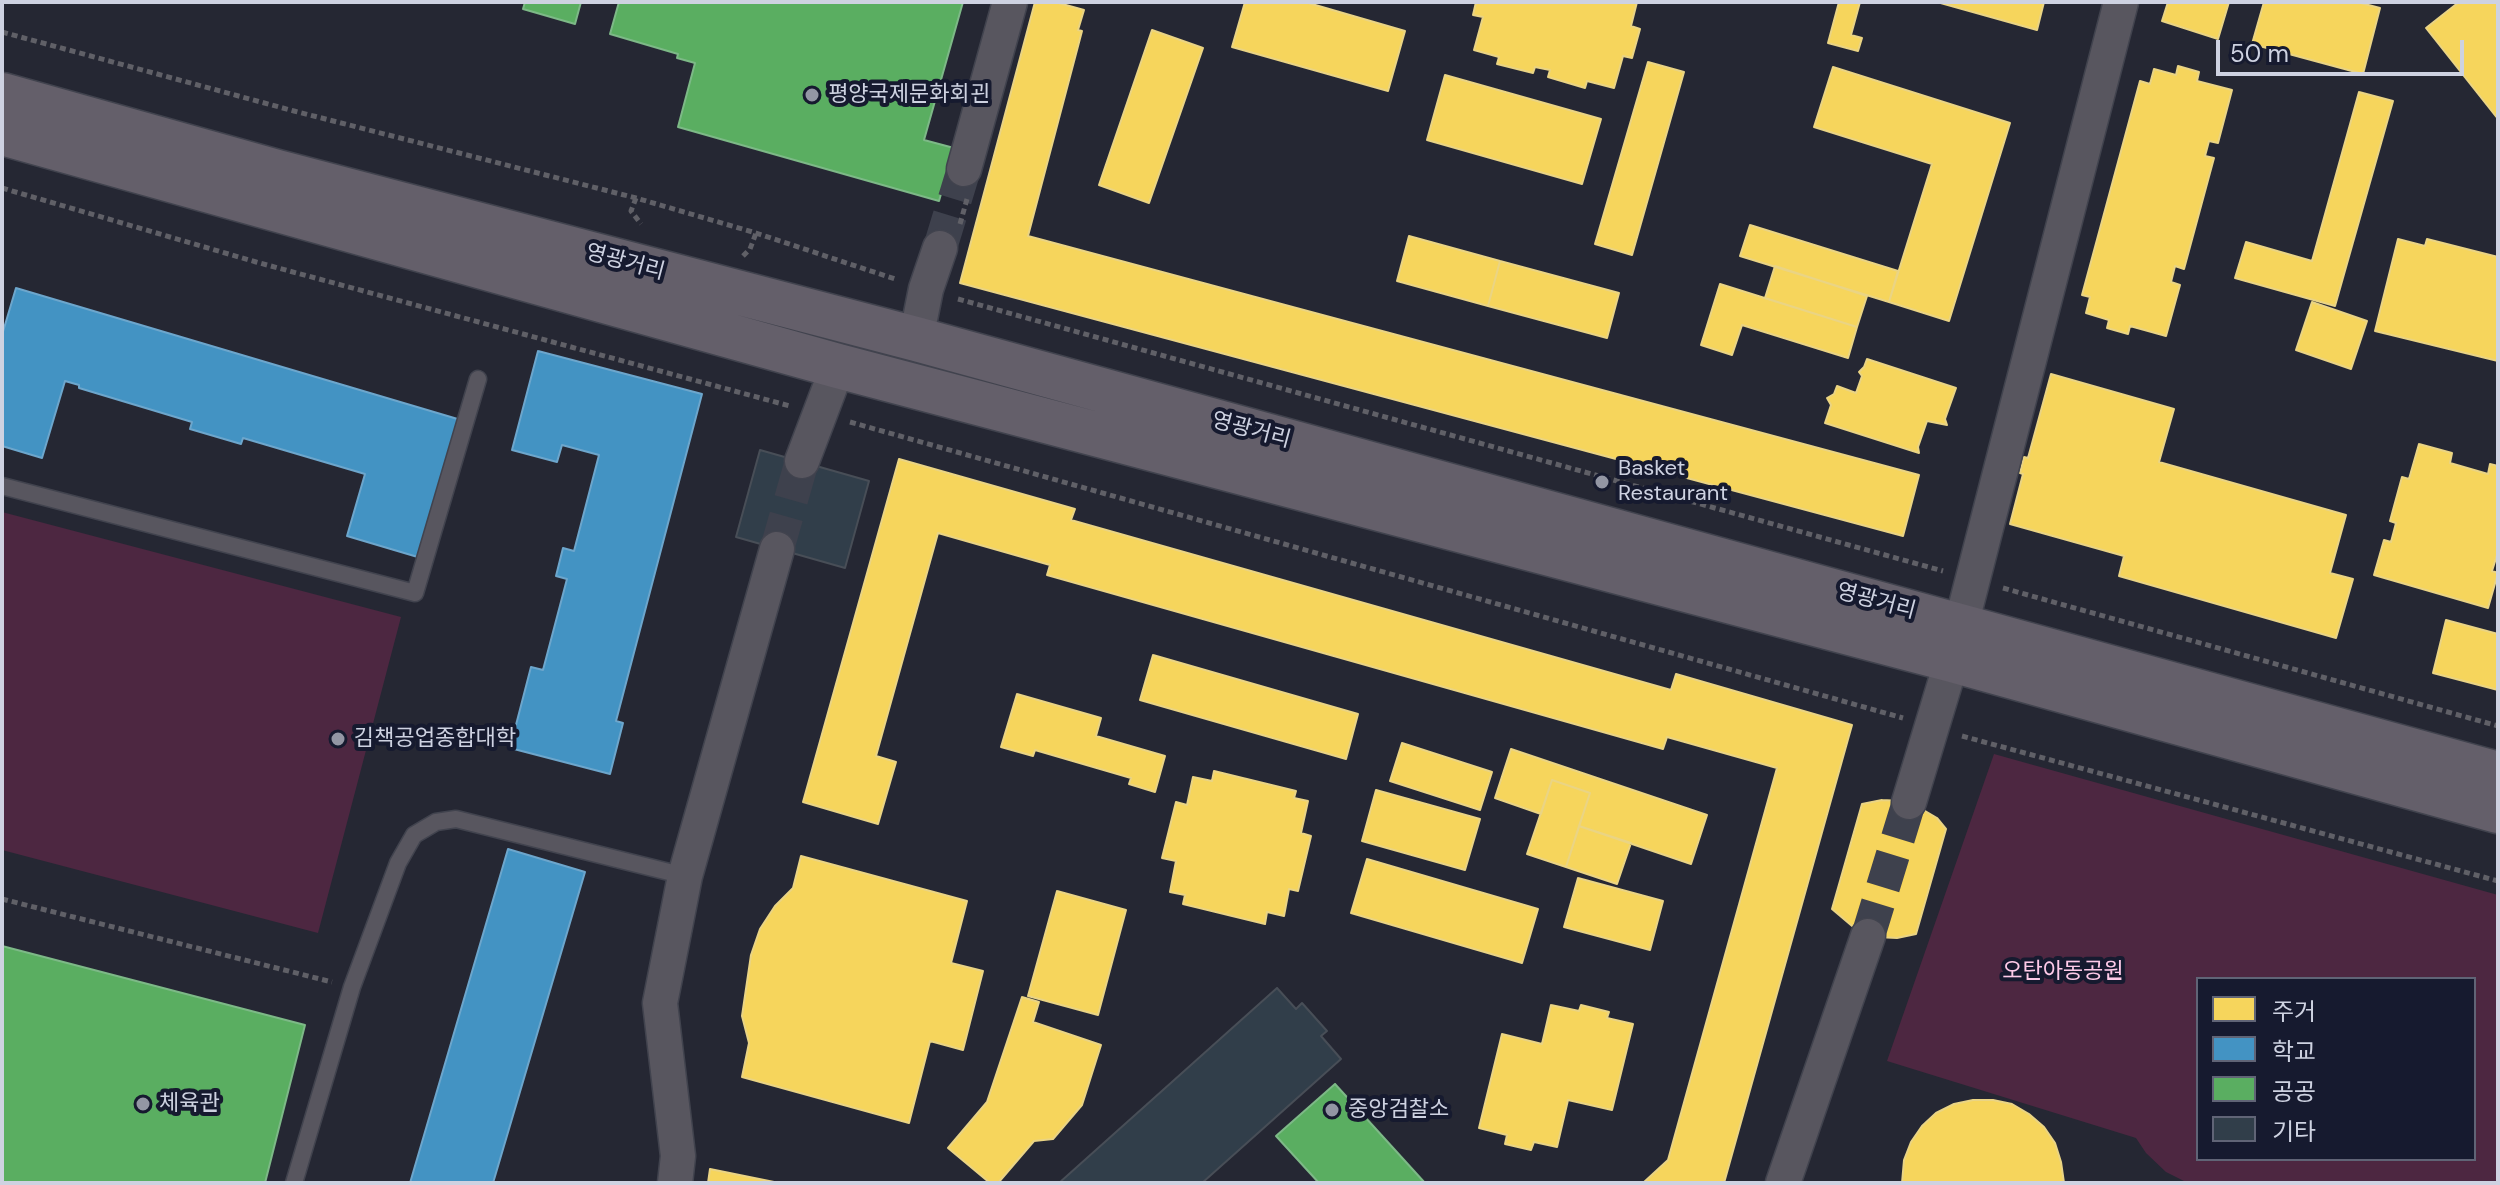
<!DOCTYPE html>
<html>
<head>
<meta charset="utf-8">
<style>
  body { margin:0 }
  #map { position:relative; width:2500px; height:1185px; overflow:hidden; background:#252733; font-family:"DM Sans","Noto Sans KR",sans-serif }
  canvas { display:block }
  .frame { position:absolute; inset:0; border:4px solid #ced2e1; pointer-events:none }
  .legend { position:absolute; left:2196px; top:977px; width:280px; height:184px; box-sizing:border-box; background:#161a2f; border:2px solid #606476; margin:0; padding:10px 14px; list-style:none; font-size:24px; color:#ced2e1 }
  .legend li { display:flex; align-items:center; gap:16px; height:40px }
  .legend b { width:40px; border:2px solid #606476 }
  .scale { position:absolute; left:2216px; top:40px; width:248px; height:36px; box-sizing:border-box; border:4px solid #ced2e1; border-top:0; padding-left:10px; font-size:24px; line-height:28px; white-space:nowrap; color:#ced2e1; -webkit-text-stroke:6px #161a2f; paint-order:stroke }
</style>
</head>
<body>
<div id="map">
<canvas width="2500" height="1185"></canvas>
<div class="frame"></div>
<ul class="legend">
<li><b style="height:22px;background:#f6d55c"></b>주거</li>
<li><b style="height:22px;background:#4393c3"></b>학교</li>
<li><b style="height:22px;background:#5aae61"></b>공공</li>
<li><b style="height:22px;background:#313e4a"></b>기타</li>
</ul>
<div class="scale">50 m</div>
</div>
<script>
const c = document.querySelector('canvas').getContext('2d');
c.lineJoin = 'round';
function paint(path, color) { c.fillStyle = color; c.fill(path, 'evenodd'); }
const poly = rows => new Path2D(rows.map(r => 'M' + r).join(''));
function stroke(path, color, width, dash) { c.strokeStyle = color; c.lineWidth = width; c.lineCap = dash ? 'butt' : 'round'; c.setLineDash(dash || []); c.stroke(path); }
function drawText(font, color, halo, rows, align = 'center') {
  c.font = font + ' "DM Sans","Noto Sans KR",sans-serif'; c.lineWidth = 8; c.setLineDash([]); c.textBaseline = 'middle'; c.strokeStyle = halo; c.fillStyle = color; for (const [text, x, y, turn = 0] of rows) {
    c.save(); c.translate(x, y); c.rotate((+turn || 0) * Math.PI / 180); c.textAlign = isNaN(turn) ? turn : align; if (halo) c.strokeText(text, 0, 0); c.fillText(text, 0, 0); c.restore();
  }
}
const green = poly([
  [2,512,401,617,318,933,2,850],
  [1994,754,2498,895,2498,1183,2186,1182,2166,1172,2146,1153,2136,1138,1887,1061],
  [2198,979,2474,979,2474,1159,2198,1159]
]);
const homes = poly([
  [1035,2,1055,2,1084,10,1078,30,1082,31,1028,236,1919,475,1903,536,960,283,1035,2],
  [1245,2,1305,2,1405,31,1388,91,1232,47,1245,2],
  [1476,2,1637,2,1631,26,1640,29,1632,58,1623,56,1614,88,1587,81,1585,88,1548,77,1550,70,1535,67,1533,73,1497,64,1499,57,1474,50,1483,17,1473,15,1476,2],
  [1839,2,1860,2,1851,35,1862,38,1858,51,1828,43,1839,2],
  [1937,2,2044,2,2037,30,1937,2],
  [2168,2,2229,2,2218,39,2162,21,2168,2],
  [2264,2,2357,2,2380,8,2363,74,2252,44,2264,2],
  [2459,2,2498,2,2498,119,2426,28,2459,2],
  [1152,30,1203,48,1149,203,1099,185,1152,30],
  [1648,62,1684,72,1632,255,1595,244,1648,62],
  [2178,66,2199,72,2197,81,2232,90,2218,143,2209,141,2205,156,2214,158,2184,269,2175,266,2171,282,2180,285,2166,336,2130,326,2128,334,2107,328,2109,320,2086,313,2090,297,2082,295,2140,81,2150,84,2154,69,2176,75,2178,66],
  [1833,67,2010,123,1949,321,1889,302,1932,164,1814,127,1833,67],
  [1445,75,1601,119,1582,184,1427,140,1445,75],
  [2359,92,2393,101,2335,306,2235,278,2246,242,2312,261,2359,92],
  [1750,225,1898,271,1889,302,1740,256,1750,225],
  [1409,236,1500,261,1488,306,1397,281,1409,236],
  [2398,239,2425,246,2427,239,2498,257,2498,361,2375,331,2398,239],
  [1500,261,1619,293,1607,338,1488,306,1500,261],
  [1775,266,1867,296,1857,327,1765,298,1775,266],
  [1720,284,1857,327,1848,358,1742,325,1732,355,1701,345,1720,284],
  [2312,302,2367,321,2351,369,2296,350,2312,302],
  [1867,359,1956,388,1945,419,1947,425,1927,421,1918,447,1919,453,1825,423,1831,405,1827,398,1834,394,1837,386,1856,393,1862,376,1859,372,1864,367,1867,359],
  [2051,374,2174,409,2159,462,2346,515,2330,573,2353,579,2336,638,2119,576,2124,556,2010,524,2023,474,2020,473,2024,457,2028,458,2051,374],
  [2419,444,2452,453,2450,463,2488,474,2490,464,2498,466,2498,552,2492,571,2498,573,2488,608,2374,575,2384,540,2391,542,2396,523,2390,521,2402,477,2409,479,2419,444],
  [899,459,1075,509,1071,520,1671,690,1676,674,1852,725,1724,1183,1643,1183,1668,1160,1777,768,1667,737,1663,749,1047,575,1050,565,938,533,876,756,896,762,878,824,803,802,899,459],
  [2446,620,2498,634,2498,690,2433,673,2446,620],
  [1153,655,1358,714,1346,759,1140,700,1153,655],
  [1017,694,1101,718,1096,736,1165,756,1155,792,1129,784,1131,778,1035,750,1033,756,1001,747,1017,694],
  [1402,743,1492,772,1480,810,1390,781,1402,743],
  [1511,749,1707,815,1691,864,1579,826,1590,793,1552,780,1541,814,1495,798,1511,749],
  [1214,771,1296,791,1294,798,1308,801,1301,833,1311,836,1298,891,1289,889,1284,916,1267,912,1265,924,1183,904,1185,895,1170,892,1176,861,1162,858,1176,802,1187,805,1193,777,1212,781,1214,771],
  [1552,780,1590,793,1566,867,1527,854,1552,780],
  [1376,790,1480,819,1465,870,1362,841,1376,790],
  [1882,800,1902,801,1920,808,1937,818,1946,829,1916,934,1897,938,1877,937,1858,931,1832,909,1862,804,1882,800],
  [1579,826,1631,843,1617,884,1566,867,1579,826],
  [801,856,967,901,951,963,983,971,963,1050,930,1041,909,1123,742,1077,749,1043,742,1016,751,955,760,929,775,906,793,888,801,856],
  [1367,859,1538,909,1522,963,1351,913,1367,859],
  [1578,878,1663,901,1650,950,1564,927,1578,878],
  [1057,891,1126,910,1098,1015,1028,996,1057,891],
  [1022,997,1039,1002,1033,1022,1101,1045,1082,1105,1053,1139,1034,1141,998,1183,990,1183,948,1148,987,1102,1022,997],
  [1551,1005,1579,1011,1581,1005,1609,1012,1607,1018,1633,1024,1612,1110,1568,1100,1557,1147,1534,1142,1531,1150,1505,1144,1507,1135,1479,1128,1502,1034,1542,1044,1551,1005],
  [1973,1100,1993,1100,2012,1104,2029,1114,2044,1127,2055,1143,2061,1162,2064,1183,1902,1183,1904,1160,1911,1142,1922,1126,1936,1113,1954,1104,1973,1100],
  [710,1169,779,1183,708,1183,710,1169]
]);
const schools = poly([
  [16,288,461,420,421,558,347,536,365,474,243,438,241,444,190,429,192,422,79,388,79,385,65,381,42,458,2,446,2,335,16,288],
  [538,351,702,394,616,721,623,723,610,774,510,748,531,667,543,670,567,579,556,576,563,548,574,551,599,455,562,445,557,462,512,450,538,351],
  [508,849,585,872,493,1183,410,1183,508,849]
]);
const public = poly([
  [525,2,581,2,575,24,523,9,525,2],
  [619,2,963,2,924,140,954,148,939,201,678,127,695,63,677,58,678,54,610,34,619,2],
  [2,946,305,1025,265,1183,2,1183,2,946],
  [1335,1084,1425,1183,1319,1183,1276,1136,1335,1084]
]);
const building = poly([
  [760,450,869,481,845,568,736,537,760,450],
  [1277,988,1296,1009,1302,1003,1327,1031,1321,1036,1341,1059,1202,1183,1059,1183,1277,988]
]);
const minorTunnel = poly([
  [940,248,964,169],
  [777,549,802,461],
  [1868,936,1909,802]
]);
const path = poly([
  [2,32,294,111,636,198,756,233,895,279],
  [2,188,256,262,790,406],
  [636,198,631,211,641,224],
  [960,224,967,199],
  [743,256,750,249,756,233],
  [958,299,1943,571],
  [850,422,1903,718],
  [2003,588,2498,726],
  [1962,736,2498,881],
  [2,899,332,982]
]);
const service = poly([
  [2,486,415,593,478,379],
  [294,1183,352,987,398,863,414,835,436,822,456,819,685,876]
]);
const minor = poly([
  [964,169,1010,2],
  [916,339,926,289,940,248],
  [802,461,838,366],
  [1961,625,2121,2],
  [1909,802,1952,660],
  [675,1183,678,1156,660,1003,685,876,777,549],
  [1783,1183,1868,936]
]);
const primary = poly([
  [2,95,277,172,916,339,2498,774],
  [2,133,838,366,1952,660,2498,811]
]);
const markers = [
  [812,95,8,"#9396a4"],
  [1602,482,8,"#9396a4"],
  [338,739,8,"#9396a4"],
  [143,1104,8,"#9396a4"],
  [1332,1110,8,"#9396a4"]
];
const poiNames = [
  ["평양국제문화회괸",828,95],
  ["Basket",1618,469],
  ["Restaurant",1618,494],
  ["김책공업종합대학",354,739],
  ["체육관",159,1104],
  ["중앙검찰소",1348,1110]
];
const streetNames = [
  ["영광거리",625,263,15],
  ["영광거리",1251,431,15],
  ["영광거리",1876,602,15]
];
const parkNames = [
  ["오탄아동공원",2063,972]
];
paint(green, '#4d2741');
paint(homes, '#f6d55c');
stroke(homes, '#ead484', 2);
paint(schools, '#4393c3');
stroke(schools, '#6da6cc', 2);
paint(public, '#5aae61');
stroke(public, '#7db987', 2);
paint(building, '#313e4a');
stroke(building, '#484e57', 2);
stroke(minorTunnel, '#3e414d', 34, [34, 17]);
stroke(service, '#41434e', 19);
stroke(minor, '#41434e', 37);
stroke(primary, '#41434e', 47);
stroke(path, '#606067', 5, [6, 4]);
stroke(service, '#58565f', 16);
stroke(minor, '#58565f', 34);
stroke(primary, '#645f6a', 44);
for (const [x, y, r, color] of markers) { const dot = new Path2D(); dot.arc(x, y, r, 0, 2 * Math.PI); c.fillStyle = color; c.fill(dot); stroke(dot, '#161a2f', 3); }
drawText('22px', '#ced2e1', '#161a2f', poiNames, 'left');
drawText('22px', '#ced2e1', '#161a2f', streetNames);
drawText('22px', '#fecae8', '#161a2f', parkNames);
</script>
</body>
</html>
